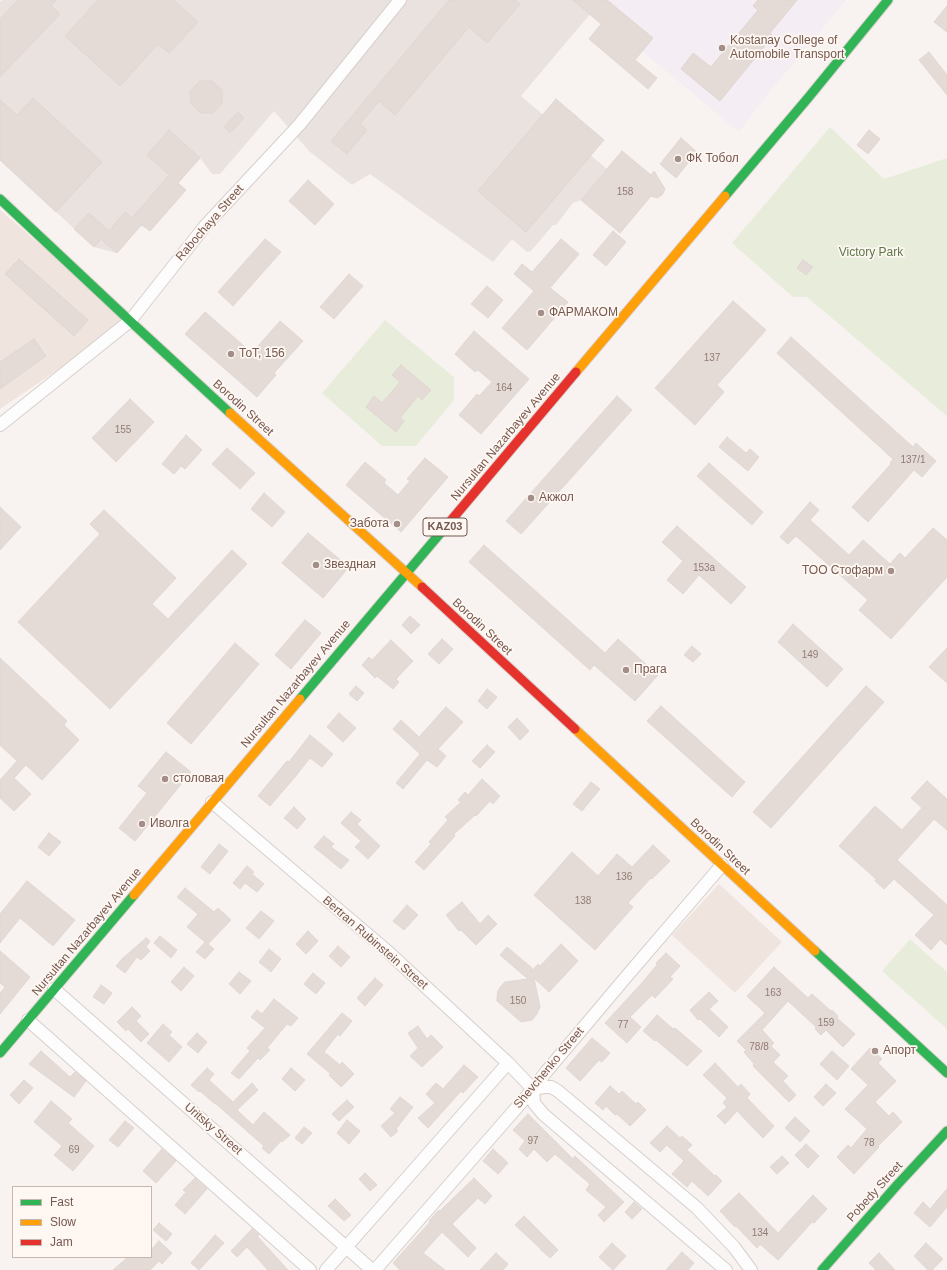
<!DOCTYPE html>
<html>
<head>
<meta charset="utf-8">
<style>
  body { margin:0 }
  #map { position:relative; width:947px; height:1270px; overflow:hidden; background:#f8f3f0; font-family:Arial,sans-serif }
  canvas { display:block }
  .legend { position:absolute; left:12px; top:1186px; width:140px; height:72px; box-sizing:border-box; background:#fef7f2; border:1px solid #c7b7b1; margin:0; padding:5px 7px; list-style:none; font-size:12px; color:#755850 }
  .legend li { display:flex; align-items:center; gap:8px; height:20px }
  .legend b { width:20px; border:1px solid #c7b7b1 }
</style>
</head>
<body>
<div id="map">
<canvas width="947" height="1270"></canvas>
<ul class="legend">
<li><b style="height:5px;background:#30b455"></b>Fast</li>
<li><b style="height:5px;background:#ff9f0a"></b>Slow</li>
<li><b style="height:5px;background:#e5322d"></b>Jam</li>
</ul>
</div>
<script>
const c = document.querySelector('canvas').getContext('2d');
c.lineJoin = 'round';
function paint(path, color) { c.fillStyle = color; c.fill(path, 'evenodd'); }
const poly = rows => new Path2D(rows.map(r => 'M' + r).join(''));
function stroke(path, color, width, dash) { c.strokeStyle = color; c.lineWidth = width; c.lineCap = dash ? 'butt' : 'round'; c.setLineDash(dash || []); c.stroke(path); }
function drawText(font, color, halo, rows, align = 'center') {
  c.font = font + ' Arial,sans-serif'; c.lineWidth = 3.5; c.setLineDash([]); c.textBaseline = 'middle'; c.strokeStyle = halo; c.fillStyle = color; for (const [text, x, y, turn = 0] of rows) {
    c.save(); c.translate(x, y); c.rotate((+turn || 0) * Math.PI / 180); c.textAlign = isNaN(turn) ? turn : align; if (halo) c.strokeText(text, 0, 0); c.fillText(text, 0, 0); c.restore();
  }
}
const residential = poly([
  [0,210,130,321,0,409],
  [719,884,782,942,735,993,672,935]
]);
const industrial = poly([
  [2,0,573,0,590,14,521,96,607,169,581,200,573,203,556,225,553,225,531,251,527,252,512,239,493,262,370,174,352,185,309,151,274,111,220,174,212,174,200,158,178,183,186,190,150,231,141,226,117,253,94,247,0,160,0,2]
]);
const education = poly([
  [581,0,846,0,767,95,739,132]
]);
const green = poly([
  [830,127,884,179,947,158,947,416,807,297,793,297,732,243],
  [385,320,454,377,454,400,416,446,382,446,322,393],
  [910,939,947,972,947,1029,882,971]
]);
const building = poly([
  [18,0,56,0,51,6,60,14,0,77,0,19,18,0],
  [98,0,174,0,198,22,169,53,158,44,120,86,65,36,98,0],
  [449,0,515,0,520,4,487,43,469,27,395,115,379,101,360,124,367,130,347,154,331,141,449,0],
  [573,0,607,0,653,38,635,60,657,78,648,89,589,39,601,24,573,0],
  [758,0,797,0,770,33,773,36,720,101,681,69,693,53,711,67,758,10,753,6,758,0],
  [947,6,947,32,934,22,947,6],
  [929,52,947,75,947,95,919,60,929,52],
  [200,81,212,81,222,90,222,103,213,113,200,113,191,103,190,91,200,81],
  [33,98,102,162,56,212,0,160,0,100,17,115,33,98],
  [556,99,604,140,526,232,478,191,556,99],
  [238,112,244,118,230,133,224,127,238,112],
  [169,130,200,158,178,183,186,190,150,231,142,224,117,253,101,239,94,247,74,229,89,213,109,231,125,212,132,218,169,175,147,155,169,130],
  [869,130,880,139,868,154,857,145,869,130],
  [681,138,697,152,676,178,660,164,681,138],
  [622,151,651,175,654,171,665,189,662,195,657,198,651,196,620,233,581,200,622,151],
  [308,180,334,204,315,225,289,201,308,180],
  [613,231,626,242,606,266,593,255,613,231],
  [265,239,281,252,233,306,218,292,265,239],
  [561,239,579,254,550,288,568,302,527,350,502,328,534,291,514,274,522,264,532,272,561,239],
  [19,259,88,320,74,336,5,274,19,259],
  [803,260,813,267,806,275,797,268,803,260],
  [349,274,363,286,334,319,320,307,349,274],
  [487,286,503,300,488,318,471,304,487,286],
  [733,301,766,330,717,385,724,392,695,425,655,388,733,301],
  [205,312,252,353,280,321,303,341,274,373,276,375,257,397,185,334,205,312],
  [474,331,529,379,481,434,459,415,477,394,479,396,492,382,478,370,475,372,455,354,474,331],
  [791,337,913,447,916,443,936,461,922,477,914,470,868,522,852,507,891,464,890,463,893,459,777,353,791,337],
  [34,339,46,356,0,389,0,362,34,339],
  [401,365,431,390,422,400,418,396,400,418,404,421,396,432,366,407,374,396,382,403,400,382,392,375,401,365],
  [617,396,632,410,521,534,506,521,617,396],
  [130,399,154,422,116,462,92,438,130,399],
  [186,435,202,450,185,469,181,466,174,474,162,464,186,435],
  [727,437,746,453,750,449,759,457,748,471,719,447,727,437],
  [227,448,255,473,240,489,212,464,227,448],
  [425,458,448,477,401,532,346,485,365,462,386,480,384,483,398,495,410,481,407,479,425,458],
  [709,463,763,512,752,525,697,476,709,463],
  [264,493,285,512,272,527,251,509,264,493],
  [810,502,819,510,810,520,849,555,863,540,890,564,900,553,905,558,933,528,947,540,947,577,891,639,859,610,868,600,796,536,788,544,780,537,810,502],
  [0,507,21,527,0,550,0,507],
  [104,510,176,578,152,604,168,619,232,550,247,564,110,709,18,622,100,534,90,524,104,510],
  [677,526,746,587,731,604,699,575,683,594,667,580,683,561,662,542,677,526],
  [308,533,349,567,323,598,282,563,308,533],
  [484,545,605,653,618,639,658,675,635,701,594,665,590,670,469,562,484,545],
  [410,616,420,625,411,634,402,625,410,616],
  [305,620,321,633,291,669,275,655,305,620],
  [793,624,843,669,827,687,778,642,793,624],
  [442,639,453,649,439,664,428,654,442,639],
  [391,640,413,661,396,679,399,682,393,689,377,676,375,678,362,665,369,657,372,660,391,640],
  [235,643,259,664,191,744,167,723,235,643],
  [692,646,701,654,693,662,684,655,692,646],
  [947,648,947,683,929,667,947,648],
  [0,658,67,721,64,725,79,740,42,780,26,765,14,778,31,794,14,811,0,798,0,780,17,761,0,745,0,658],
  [356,686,364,693,357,701,349,694,356,686],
  [866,686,884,702,771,828,753,812,866,686],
  [487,689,497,697,487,709,478,701,487,689],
  [661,706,745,782,732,797,647,721,661,706],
  [446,707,463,722,438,749,446,756,437,767,427,760,403,789,396,783,420,754,393,729,401,720,419,737,446,707],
  [339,713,356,728,343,742,327,727,339,713],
  [517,718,529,731,520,740,508,727,517,718],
  [310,735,333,754,322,767,310,758,295,777,270,806,258,796,287,761,289,762,310,735],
  [487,745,495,752,480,768,472,761,487,745],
  [166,752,191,772,135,841,119,828,147,793,138,786,166,752],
  [482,779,500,796,493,804,490,801,476,816,475,815,454,834,455,836,424,870,415,862,431,844,429,842,448,820,445,817,461,802,458,800,465,792,468,795,482,779],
  [927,781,947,799,947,830,934,819,897,860,947,905,947,945,940,939,931,950,915,935,934,915,894,879,884,889,875,881,876,879,839,846,875,806,902,830,922,808,911,798,927,781],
  [591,782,600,789,582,811,573,804,591,782],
  [294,807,306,819,297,829,284,818,294,807],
  [351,812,361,820,357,824,380,846,368,859,355,847,361,841,341,823,351,812],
  [49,833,61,842,49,856,38,847,49,833],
  [324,836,334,844,331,847,349,860,341,869,314,847,324,836],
  [219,844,228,851,210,874,201,867,219,844],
  [653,845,670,861,652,879,651,878,628,903,633,907,595,950,534,895,572,852,598,876,617,854,632,867,653,845],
  [247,866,254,872,252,874,264,884,257,892,245,883,240,889,233,883,247,866],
  [27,881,75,920,53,946,20,918,0,943,0,914,27,881],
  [185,888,214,912,218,908,231,920,208,944,214,949,205,959,196,952,205,942,187,927,198,914,177,897,185,888],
  [462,902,480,924,488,915,497,924,476,945,461,930,459,931,446,915,462,902],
  [407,905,418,915,404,930,393,921,407,905],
  [261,911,274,921,259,939,246,928,261,911],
  [308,931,318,941,306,954,296,944,308,931],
  [160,936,177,950,171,958,154,943,160,936],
  [146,938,150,941,146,947,150,951,141,960,137,957,125,973,116,966,122,959,146,938],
  [561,944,578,961,549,992,534,978,540,1007,537,1014,532,1020,521,1022,497,1001,497,996,498,991,501,986,505,982,528,979,500,955,507,947,532,968,532,971,538,964,540,966,561,944],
  [338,946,350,957,341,967,329,956,338,946],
  [269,949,281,959,271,972,259,962,269,949],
  [0,951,30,977,0,1014,0,993,5,987,0,983,0,951],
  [666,953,680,966,670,977,673,979,655,998,652,995,630,1017,641,1027,627,1043,605,1023,641,984,657,965,656,963,666,953],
  [184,967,194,976,181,991,171,982,184,967],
  [774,967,808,998,812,994,831,1011,832,1010,838,1016,837,1018,855,1034,843,1047,826,1030,821,1035,815,1029,816,1027,788,1001,762,1030,774,1043,771,1046,780,1055,773,1062,788,1076,783,1081,796,1095,789,1102,753,1066,754,1064,744,1052,746,1050,737,1041,765,1013,747,996,774,967],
  [239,972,251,981,240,994,229,984,239,972],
  [313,973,325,983,316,994,304,984,313,973],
  [375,978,383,985,365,1006,357,998,375,978],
  [101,985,112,993,104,1004,93,997,101,985],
  [709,992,718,1001,709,1009,728,1027,719,1037,700,1019,698,1020,690,1010,709,992],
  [274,999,298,1018,291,1026,287,1024,267,1048,270,1050,260,1060,258,1058,239,1079,231,1073,250,1051,247,1048,265,1028,251,1017,257,1010,262,1014,274,999],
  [132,1007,141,1016,136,1021,149,1034,141,1042,128,1029,126,1031,117,1022,132,1007],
  [342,1013,352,1021,340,1036,338,1034,324,1052,340,1065,342,1062,354,1074,341,1087,329,1075,331,1074,307,1054,342,1013],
  [657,1015,673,1029,675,1028,702,1051,687,1066,656,1040,655,1041,643,1031,657,1015],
  [163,1024,172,1032,169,1035,182,1047,169,1062,147,1043,163,1024],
  [418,1026,427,1039,431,1035,443,1047,422,1067,410,1056,418,1048,408,1033,418,1026],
  [197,1033,207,1042,198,1053,187,1044,197,1033],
  [592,1038,610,1053,602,1062,599,1060,580,1081,566,1068,592,1038],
  [870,1048,882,1059,878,1063,896,1081,875,1102,889,1116,893,1112,902,1122,878,1146,879,1147,854,1174,837,1157,848,1145,851,1148,867,1129,845,1109,868,1085,851,1069,870,1048],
  [41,1051,70,1077,75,1072,86,1081,74,1097,29,1064,41,1051],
  [832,1051,849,1066,837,1080,820,1064,832,1051],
  [715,1063,738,1087,741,1084,750,1094,747,1098,774,1126,763,1138,737,1111,725,1124,717,1116,727,1107,723,1103,727,1098,703,1075,715,1063],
  [464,1065,478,1077,463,1093,461,1091,428,1128,418,1118,435,1103,426,1094,436,1083,443,1089,464,1065],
  [207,1068,214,1074,209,1080,233,1102,252,1083,258,1090,237,1110,253,1125,264,1112,290,1135,282,1142,281,1141,269,1154,262,1148,264,1146,215,1103,215,1104,200,1091,199,1092,191,1085,207,1068],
  [291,1068,305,1080,295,1091,282,1079,291,1068],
  [24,1080,33,1088,19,1104,10,1095,24,1080],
  [826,1084,836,1093,823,1106,814,1097,826,1084],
  [610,1086,619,1094,622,1091,636,1104,638,1102,646,1110,630,1126,617,1114,615,1115,606,1106,603,1110,595,1103,610,1086],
  [400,1097,413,1107,396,1129,398,1131,391,1137,381,1126,395,1113,390,1109,400,1097],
  [347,1100,354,1107,339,1121,332,1114,347,1100],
  [51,1101,72,1119,68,1123,94,1146,73,1171,54,1155,62,1146,34,1122,51,1101],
  [528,1114,573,1159,575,1156,624,1202,604,1222,598,1215,606,1207,586,1190,590,1184,555,1154,547,1162,534,1149,527,1157,519,1149,525,1141,513,1130,528,1114],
  [795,1117,810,1131,800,1142,785,1128,795,1117],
  [347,1120,360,1131,349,1144,337,1133,347,1120],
  [125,1121,134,1128,118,1147,109,1140,125,1121],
  [667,1126,680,1138,682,1136,692,1145,687,1150,715,1176,716,1175,722,1181,708,1196,692,1181,687,1187,672,1174,684,1161,667,1145,660,1152,650,1143,667,1126],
  [304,1127,312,1133,302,1144,295,1138,304,1127],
  [806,1144,819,1156,808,1168,795,1155,806,1144],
  [162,1149,176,1161,156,1183,143,1171,162,1149],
  [493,1149,508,1163,498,1174,483,1161,493,1149],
  [782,1156,789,1163,777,1174,770,1167,782,1156],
  [365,1173,377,1185,370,1191,359,1179,365,1173],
  [195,1178,207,1189,185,1214,175,1205,186,1192,183,1190,195,1178],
  [474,1178,492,1196,485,1204,478,1198,452,1224,476,1248,468,1257,442,1232,423,1253,445,1270,400,1270,393,1263,430,1222,429,1221,439,1210,440,1211,474,1178],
  [947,1189,947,1207,930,1227,914,1213,923,1202,930,1209,947,1189],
  [739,1193,778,1233,813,1195,827,1209,814,1223,812,1222,778,1260,760,1244,757,1248,736,1226,735,1227,720,1211,739,1193],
  [335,1199,351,1215,344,1221,328,1206,335,1199],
  [634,1202,642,1209,632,1219,625,1212,634,1202],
  [524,1216,558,1250,550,1258,540,1249,541,1249,515,1225,524,1216],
  [159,1223,172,1234,166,1241,153,1230,159,1223],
  [252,1229,259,1235,257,1236,288,1270,268,1270,247,1247,237,1257,231,1251,252,1229],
  [215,1235,224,1243,199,1270,191,1263,215,1235],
  [159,1241,172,1253,162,1264,159,1261,150,1270,113,1270,128,1257,151,1257,151,1250,159,1241],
  [612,1243,626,1256,613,1270,599,1257,612,1243],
  [926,1243,943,1259,932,1270,928,1270,914,1256,926,1243],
  [682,1252,694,1263,688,1270,666,1270,682,1252],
  [496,1253,508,1264,503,1270,480,1270,496,1253],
  [879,1253,895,1270,876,1270,869,1263,879,1253]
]);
const street = poly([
  [0,425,130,321,205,226,300,124,400,0],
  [212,802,386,950,508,1063,533,1089],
  [54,989,372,1270],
  [28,1020,310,1270],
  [533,1089,544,1087,551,1087,558,1091,697,1208,734,1247,751,1270],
  [533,1089,534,1103,543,1114,726,1270],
  [326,1270,508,1063],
  [375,1270,533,1089,546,1072,626,977,722,865]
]);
const fast = poly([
  [725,196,808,98,888,0],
  [0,199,130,321,230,413],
  [300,699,443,530],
  [815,951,947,1073],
  [0,1053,134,895],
  [822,1270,898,1184,947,1131]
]);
const slow = poly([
  [576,372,725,196],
  [230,413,422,587],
  [575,729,815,951],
  [134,895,300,699]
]);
const jam = poly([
  [443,530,576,372],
  [422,587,575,729]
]);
const markers = [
  [722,48,4,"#a38e88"],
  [678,159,4,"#a38e88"],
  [541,313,4,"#a38e88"],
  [231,354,4,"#a38e88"],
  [531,498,4,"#a38e88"],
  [397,524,4,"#a38e88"],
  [316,565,4,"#a38e88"],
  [891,571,4,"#a38e88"],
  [626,670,4,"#a38e88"],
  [165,779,4,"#a38e88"],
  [142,824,4,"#a38e88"],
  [875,1051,4,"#a38e88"]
];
const numberNames = [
  ["158",625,192],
  ["137",712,358],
  ["164",504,388],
  ["155",123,430],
  ["137/1",913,460],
  ["153а",704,568],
  ["149",810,655],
  ["136",624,877],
  ["138",583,901],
  ["163",773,993],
  ["150",518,1001],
  ["159",826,1023],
  ["77",623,1025],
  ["78/8",759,1047],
  ["97",533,1141],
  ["78",869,1143],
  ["69",74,1150],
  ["134",760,1233]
];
const shields = [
  [445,527,44]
];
const shieldNames = [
  ["KАZ03",445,527]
];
const poiNames = [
  ["Kostanay College of",730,41],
  ["Automobile Transport",730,55],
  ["ФК Тобол",686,159],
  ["ФАРМАКОМ",549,313],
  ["ТоТ, 156",239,354],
  ["Акжол",539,498],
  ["Забота",389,524,"right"],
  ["Звездная",324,565],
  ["ТОО Стофарм",883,571,"right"],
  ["Прага",634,670],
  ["столовая",173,779],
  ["Иволга",150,824],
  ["Апорт",883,1051]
];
const streetNames = [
  ["Rabochaya Street",210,223,-49],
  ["Borodin Street",243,408,42],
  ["Nursultan Nazarbayev Avenue",506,437,-50],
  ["Borodin Street",482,627,43],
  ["Nursultan Nazarbayev Avenue",296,684,-50],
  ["Borodin Street",720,847,43],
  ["Nursultan Nazarbayev Avenue",87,932,-50],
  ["Bertran Rubinstein Street",375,943,41],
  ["Shevchenko Street",549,1068,-50],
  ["Uritsky Street",213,1129,41],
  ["Pobedy Street",875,1192,-48]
];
const parkNames = [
  ["Victory Park",871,253]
];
paint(residential, '#f0e5de');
paint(industrial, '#eae2df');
paint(education, '#f4edf4');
paint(green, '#e8eddb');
paint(building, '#e4dbd7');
stroke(building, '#e0d6d2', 1);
stroke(street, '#d6cfcc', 14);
stroke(fast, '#d8cfcb', 11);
stroke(slow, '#d8cfcb', 11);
stroke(jam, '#d8cfcb', 11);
stroke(street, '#fefdfd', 12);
stroke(fast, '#30b455', 9);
stroke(slow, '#ff9f0a', 9);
stroke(jam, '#e5322d', 9);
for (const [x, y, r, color] of markers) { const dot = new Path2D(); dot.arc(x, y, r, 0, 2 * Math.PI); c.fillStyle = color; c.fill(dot); stroke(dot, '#fef7f2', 1.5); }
drawText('10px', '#927b74', null, numberNames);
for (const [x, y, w] of shields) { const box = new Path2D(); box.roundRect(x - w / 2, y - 9, w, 18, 3); c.fillStyle = '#fef7f2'; c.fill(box); stroke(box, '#755850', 1); }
drawText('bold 11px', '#755850', null, shieldNames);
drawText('12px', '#755850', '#fef7f2', poiNames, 'left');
drawText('12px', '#755850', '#fef7f2', streetNames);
drawText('12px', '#5e7949', '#fef7f2', parkNames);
</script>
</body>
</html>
